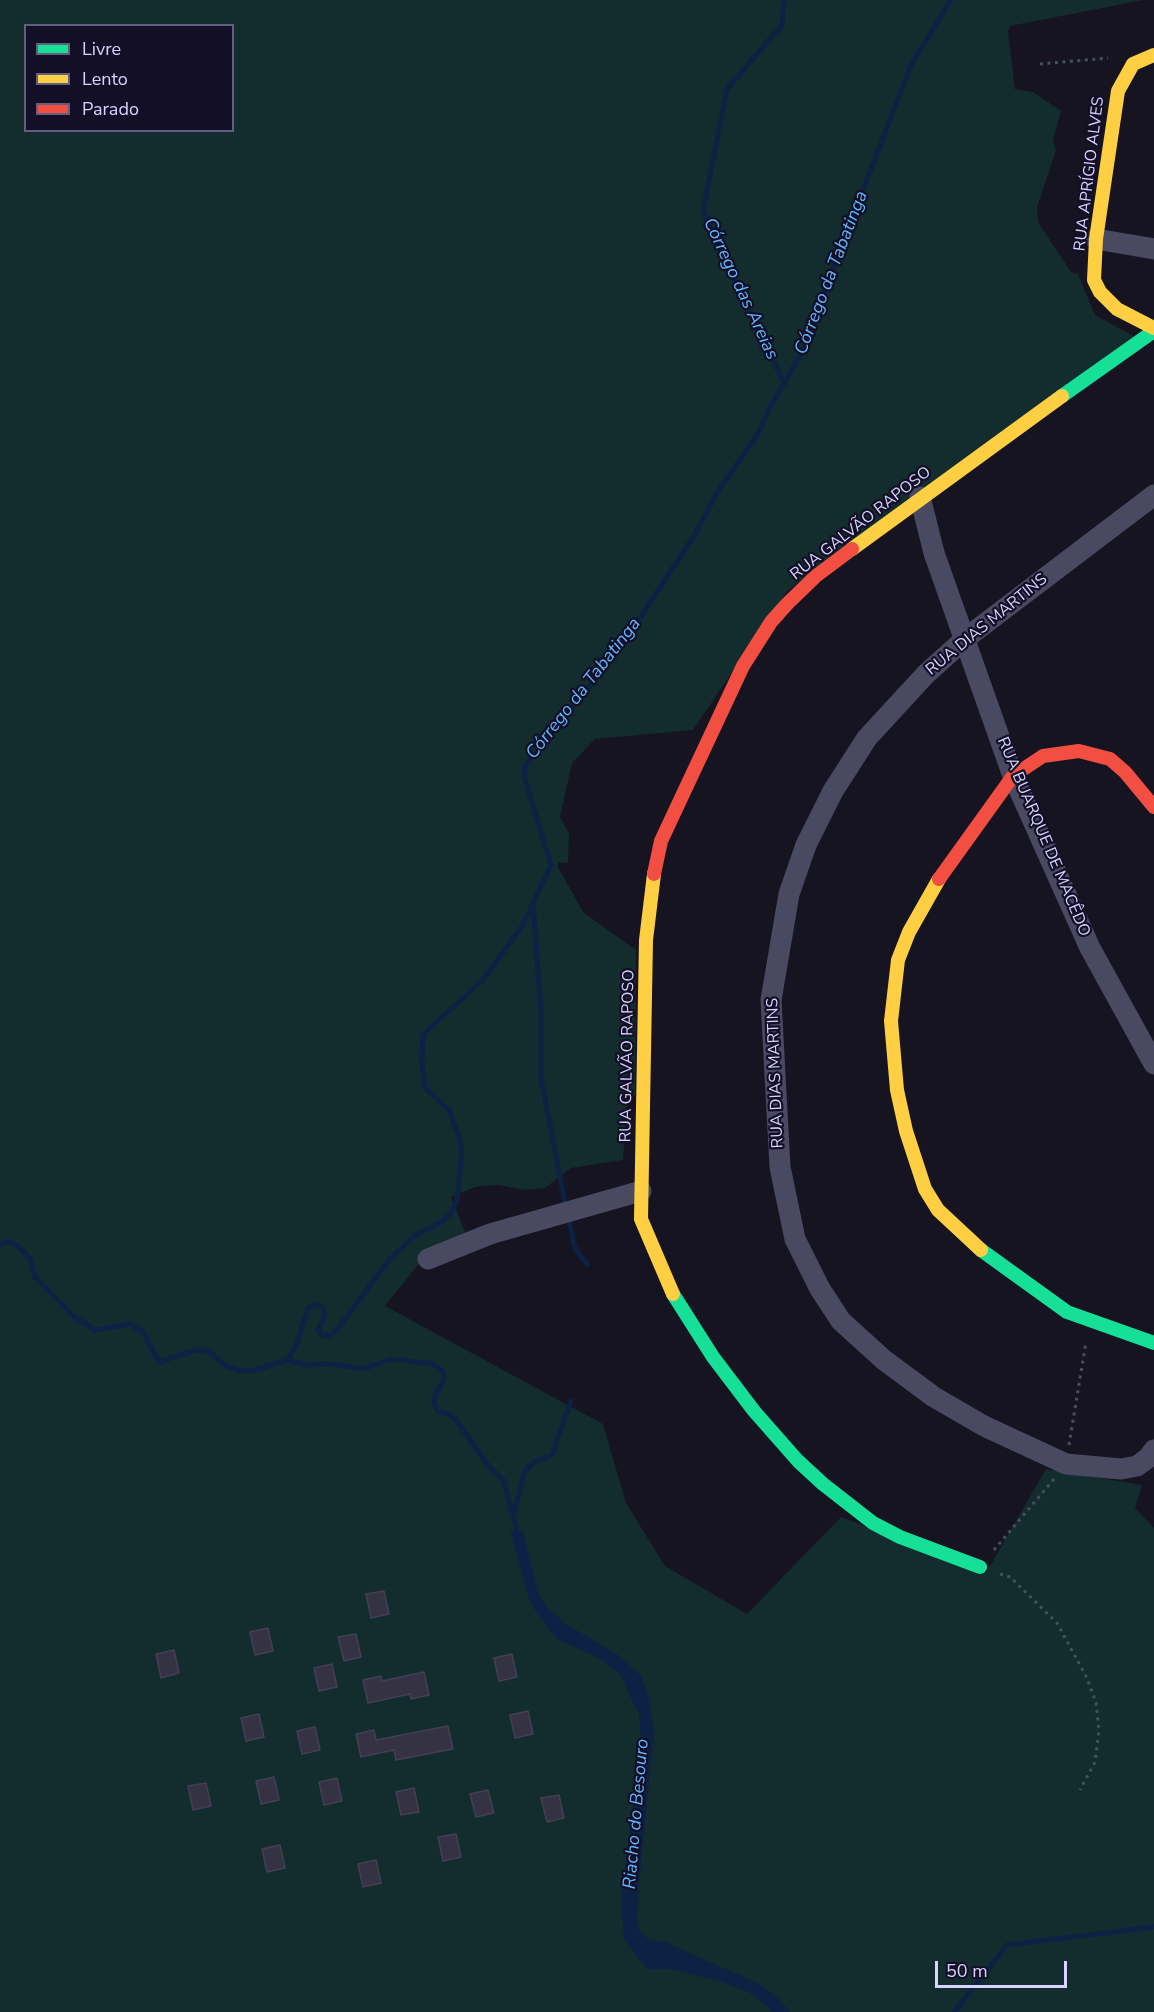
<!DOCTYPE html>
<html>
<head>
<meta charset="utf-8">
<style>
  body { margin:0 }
  #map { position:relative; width:1154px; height:2012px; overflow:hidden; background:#161421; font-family:"Nunito Sans",sans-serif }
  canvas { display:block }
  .legend { position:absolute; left:24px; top:24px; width:210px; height:108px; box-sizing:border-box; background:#130f26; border:2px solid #625e7d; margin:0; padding:8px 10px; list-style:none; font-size:18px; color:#d9d4ff }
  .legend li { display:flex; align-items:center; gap:12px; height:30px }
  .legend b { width:30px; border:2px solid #625e7d }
  .scale { position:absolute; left:935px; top:1961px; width:132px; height:27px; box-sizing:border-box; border:3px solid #d9d4ff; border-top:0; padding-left:8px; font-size:18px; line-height:21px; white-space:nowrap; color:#d9d4ff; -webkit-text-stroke:4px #130f26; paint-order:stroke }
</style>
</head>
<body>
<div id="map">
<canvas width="1154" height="2012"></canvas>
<ul class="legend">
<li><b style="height:8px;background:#16e098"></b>Livre</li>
<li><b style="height:8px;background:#ffcf43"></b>Lento</li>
<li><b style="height:8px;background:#f24e42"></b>Parado</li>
</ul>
<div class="scale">50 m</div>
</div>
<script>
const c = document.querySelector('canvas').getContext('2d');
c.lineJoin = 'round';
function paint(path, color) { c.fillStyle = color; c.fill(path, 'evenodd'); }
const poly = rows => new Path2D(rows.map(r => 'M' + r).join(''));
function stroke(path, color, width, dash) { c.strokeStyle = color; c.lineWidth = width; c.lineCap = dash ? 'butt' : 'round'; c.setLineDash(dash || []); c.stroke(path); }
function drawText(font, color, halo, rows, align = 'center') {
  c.font = font + ' "Nunito Sans",sans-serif'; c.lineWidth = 4.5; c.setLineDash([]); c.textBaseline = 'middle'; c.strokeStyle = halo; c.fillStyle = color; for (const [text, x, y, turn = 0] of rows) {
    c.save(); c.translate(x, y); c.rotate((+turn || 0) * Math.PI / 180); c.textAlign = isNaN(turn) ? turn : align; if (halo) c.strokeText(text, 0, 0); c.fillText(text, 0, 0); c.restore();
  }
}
const green = poly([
  [0,0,1143,0,1010,26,1008,32,1015,89,1033,92,1061,111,1053,140,1056,150,1037,207,1038,222,1071,272,1078,274,1095,315,1135,337,787,591,693,730,595,739,572,763,560,817,569,833,568,863,558,862,558,867,583,912,636,950,635,1095,627,1099,623,1160,571,1168,545,1188,525,1190,498,1185,475,1187,451,1197,466,1234,429,1251,385,1306,603,1424,626,1503,665,1566,747,1614,841,1517,986,1573,1046,1469,1142,1485,1135,1508,1154,1528,1154,2012,0,2012],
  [26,26,232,26,232,130,26,130]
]);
const water = poly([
  [510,1531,523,1531,539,1595,549,1609,566,1624,618,1655,641,1676,648,1694,654,1733,639,1882,637,1922,639,1930,648,1939,665,1942,757,1983,778,1998,790,2012,774,2012,749,1992,722,1982,670,1969,647,1969,624,1940,621,1901,641,1741,639,1715,620,1674,601,1659,557,1639,536,1612,529,1598]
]);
const stream = poly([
  [784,0,782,25,727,89,703,211,784,383],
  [533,905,541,1010,541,1078,566,1208],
  [568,1217,575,1248,587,1264],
  [0,1245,8,1241,20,1248,30,1259,35,1277,71,1314,94,1330,130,1324,143,1332,159,1362,196,1350,207,1350,226,1366,240,1371,255,1370,287,1360,306,1365,330,1364,356,1368,366,1368,391,1359,433,1364,443,1372,444,1379,435,1395,434,1404,438,1411,451,1415,457,1421,486,1463,504,1481,519,1539],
  [287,1360,296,1346,308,1308,318,1304,324,1308,324,1317,318,1330,322,1335,329,1336,337,1330,389,1260,414,1236,441,1222,451,1213,457,1201,462,1150,460,1140,449,1110,425,1088,422,1062,423,1034,482,981,523,925,551,865,524,776,525,766,618,651,694,536,718,491,758,434,771,405,804,349,842,244,912,63,951,0],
  [514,1513,525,1471,534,1462,552,1455,571,1401],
  [954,2012,1007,1945,1154,1927]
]);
const building = poly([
  [384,1591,389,1614,371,1618,366,1594,384,1591],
  [268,1628,273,1651,255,1655,250,1632,268,1628],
  [356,1634,361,1657,344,1661,338,1637,356,1634],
  [174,1650,179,1673,161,1678,156,1654,174,1650],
  [512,1654,517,1677,499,1681,494,1658,512,1654],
  [332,1664,337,1687,319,1691,314,1668,332,1664],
  [424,1672,429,1695,411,1699,410,1694,368,1703,363,1680,381,1676,382,1681,424,1672],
  [528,1711,533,1734,515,1738,510,1715,528,1711],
  [259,1714,264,1737,246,1741,241,1718,259,1714],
  [448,1726,453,1749,396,1760,394,1750,361,1757,356,1734,374,1730,376,1740,448,1726],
  [315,1727,320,1750,302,1754,297,1731,315,1727],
  [274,1777,279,1800,261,1804,256,1781,274,1777],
  [337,1778,342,1801,324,1805,319,1782,337,1778],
  [206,1783,211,1806,193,1810,188,1786,206,1783],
  [414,1788,419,1812,401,1815,396,1792,414,1788],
  [488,1790,494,1813,476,1817,470,1794,488,1790],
  [559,1795,564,1818,547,1822,541,1798,559,1795],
  [456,1834,461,1857,443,1861,438,1837,456,1834],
  [280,1845,285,1868,267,1872,262,1849,280,1845],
  [376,1860,381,1883,363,1887,358,1864,376,1860]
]);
const path = poly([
  [1040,64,1108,58],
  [1069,1445,1086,1342],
  [994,1550,1054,1479],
  [1000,1574,1010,1577,1057,1623,1087,1678,1096,1703,1099,1730,1095,1762,1080,1790]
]);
const street = poly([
  [1096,239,1154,249],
  [1154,495,966,638,926,674,867,738,833,791,806,845,789,894,771,1000,780,1167,795,1239,820,1289,841,1321,884,1360,934,1397,984,1426,1066,1464,1121,1469,1137,1466,1148,1458,1154,1450],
  [920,497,934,553,1013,776,1090,948,1154,1064],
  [428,1259,490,1234,641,1191]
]);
const fast = poly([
  [1062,396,1154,331],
  [981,1250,1067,1312,1154,1343],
  [673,1294,713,1357,754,1411,798,1461,823,1484,873,1523,900,1537,980,1567]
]);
const slow = poly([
  [1154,55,1133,64,1118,91,1096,239,1094,280,1100,292,1117,309,1154,328],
  [852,549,1062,396],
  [654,874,646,940,641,1219,673,1294],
  [939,879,909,932,898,960,891,1021,897,1090,906,1131,925,1189,938,1210,981,1250]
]);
const jam = poly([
  [654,874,661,841,743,666,771,622,787,604,816,576,852,549],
  [939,879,1013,776,1043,756,1079,751,1110,759,1125,772,1154,807]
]);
const streetNames = [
  ["RUA APRÍGIO ALVES",1090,174,-83],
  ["RUA GALVÃO RAPOSO",861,524,-38],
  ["RUA DIAS MARTINS",987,625,-39],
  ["RUA BUARQUE DE MACÊDO",1043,837,67],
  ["RUA GALVÃO RAPOSO",628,1056,-89],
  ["RUA DIAS MARTINS",776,1073,-92]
];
const waterNames = [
  ["Córrego da Tabatinga",832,273,-69],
  ["Córrego das Areias",740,289,65],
  ["Córrego da Tabatinga",584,689,-52],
  ["Riacho do Besouro",637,1814,-85]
];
paint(green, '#132c2d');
paint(water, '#0d2144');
stroke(stream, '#0d2144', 5);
paint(building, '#343243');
stroke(building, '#433f54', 1.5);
stroke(path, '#44505f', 3, [3, 4.5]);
stroke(street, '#4a4962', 21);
stroke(fast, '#16e098', 14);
stroke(slow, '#ffcf43', 14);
stroke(jam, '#f24e42', 14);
drawText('16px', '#d9d4ff', '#130f26', streetNames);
drawText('italic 18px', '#62b6ff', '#130f26', waterNames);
</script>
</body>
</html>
